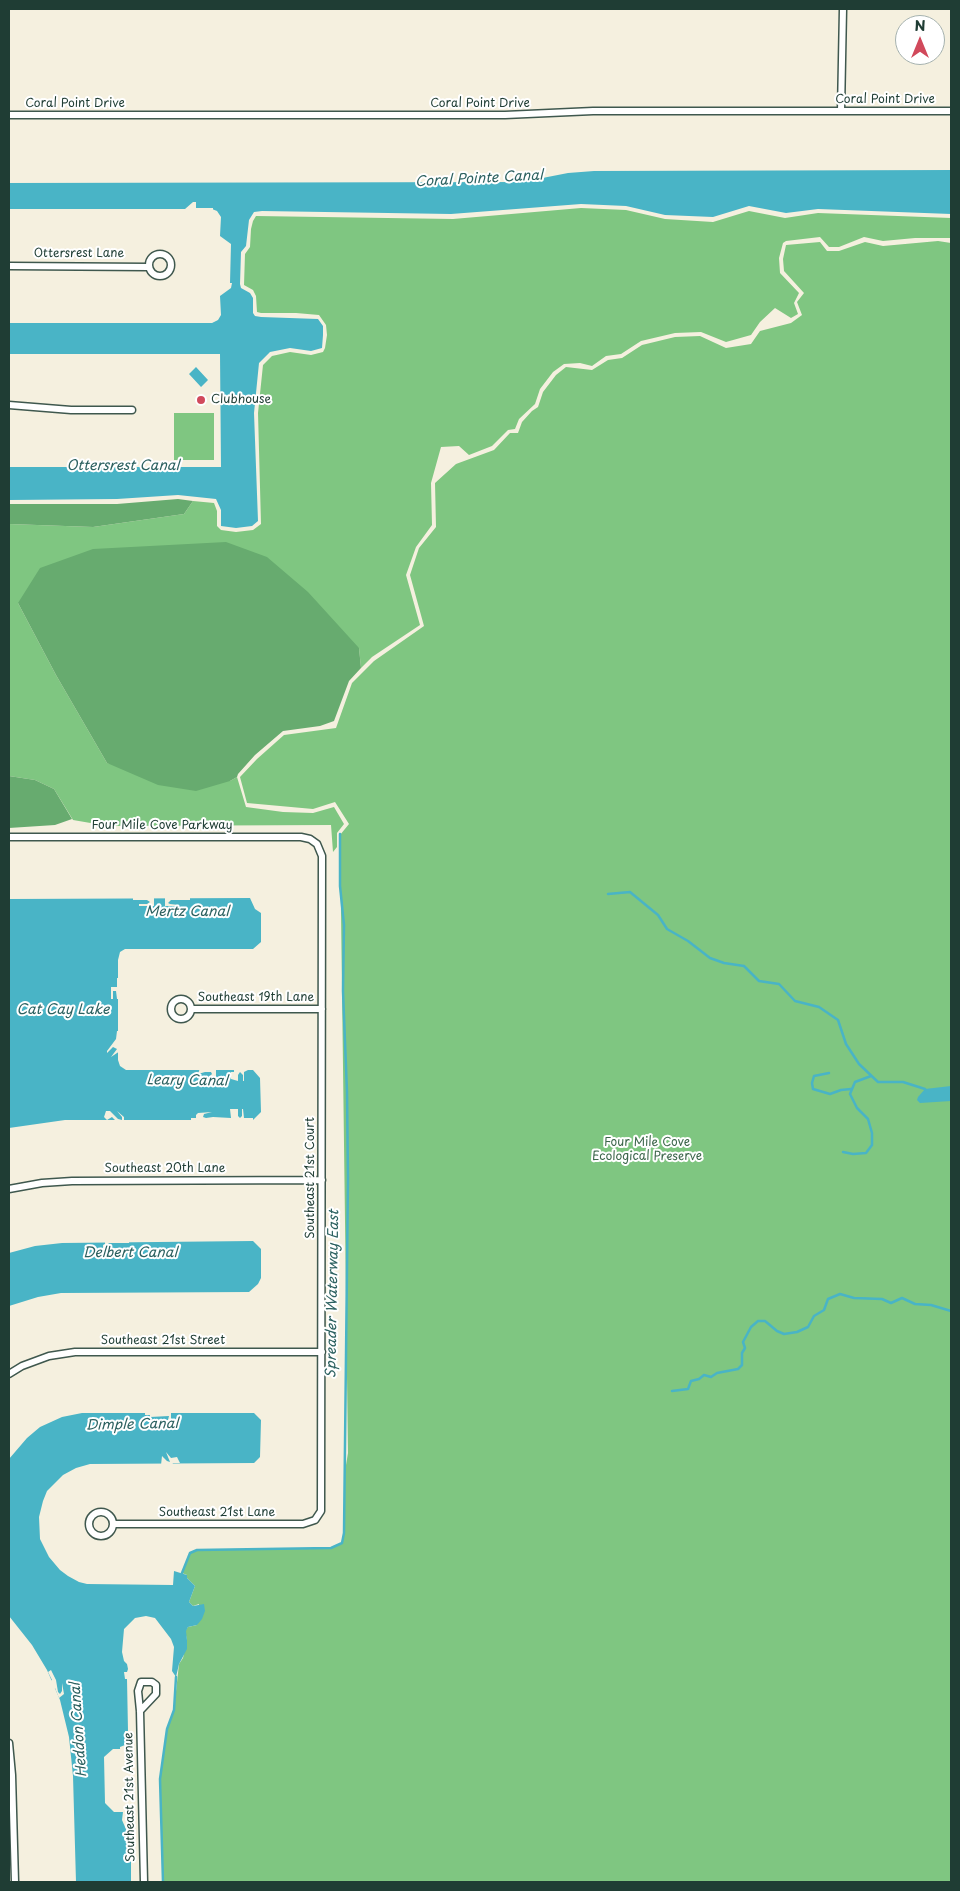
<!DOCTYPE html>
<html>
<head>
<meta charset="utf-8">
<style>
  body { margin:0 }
  #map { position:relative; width:960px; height:1891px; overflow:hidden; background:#f5f0df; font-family:"Playpen Sans",sans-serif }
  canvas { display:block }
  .frame { position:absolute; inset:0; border:10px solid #1f3d34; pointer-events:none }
  .north { position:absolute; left:895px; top:15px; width:50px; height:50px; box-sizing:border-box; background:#fff; border:1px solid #a5b1ae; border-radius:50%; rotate:0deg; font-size:14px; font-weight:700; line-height:20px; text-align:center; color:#1f3d34 }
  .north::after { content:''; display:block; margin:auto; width:18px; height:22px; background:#d1495b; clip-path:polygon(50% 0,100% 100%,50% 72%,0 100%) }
</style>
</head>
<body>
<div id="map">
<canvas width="960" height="1891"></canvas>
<div class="frame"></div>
<div class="north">N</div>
</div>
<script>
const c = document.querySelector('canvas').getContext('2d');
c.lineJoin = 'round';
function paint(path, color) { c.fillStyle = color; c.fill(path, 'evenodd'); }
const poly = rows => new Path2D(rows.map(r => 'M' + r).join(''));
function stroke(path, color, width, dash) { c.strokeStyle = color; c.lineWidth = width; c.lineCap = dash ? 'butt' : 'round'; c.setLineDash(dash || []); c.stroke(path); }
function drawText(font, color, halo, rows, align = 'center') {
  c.font = font + ' "Playpen Sans",sans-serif'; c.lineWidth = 4; c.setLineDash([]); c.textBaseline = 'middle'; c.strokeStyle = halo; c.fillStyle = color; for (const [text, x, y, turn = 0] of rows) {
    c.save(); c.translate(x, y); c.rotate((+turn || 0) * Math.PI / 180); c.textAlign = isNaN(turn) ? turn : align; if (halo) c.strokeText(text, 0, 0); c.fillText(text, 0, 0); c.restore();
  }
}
const green = poly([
  [581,208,626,210,665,219,713,222,749,211,785,218,818,213,951,218,951,238,915,238,883,241,864,237,839,247,829,247,820,237,786,241,783,243,779,258,780,273,799,293,794,303,798,314,791,318,775,308,760,322,751,335,726,342,701,332,675,333,641,341,621,354,606,356,592,366,580,363,564,364,553,372,540,389,535,404,519,419,515,429,508,430,492,446,469,455,459,446,441,447,431,483,432,525,416,547,406,575,420,625,372,657,361,668,359,648,18,603,56,675,107,763,230,781,237,777,246,807,283,812,313,813,334,807,344,824,337,833,337,847,333,852,331,825,108,826,73,820,54,789,35,780,9,776,9,524,93,527,184,514,193,501,214,503,217,511,217,526,221,530,236,532,253,530,261,524,258,413,263,365,272,356,290,352,311,355,323,352,325,348,327,335,326,325,319,315,296,313,261,313,257,312,256,296,253,290,244,285,245,254,250,247,251,229,253,221,256,216,453,219],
  [938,241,951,243,951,1882,163,1882,160,1779,163,1755,167,1729,174,1710,179,1664,183,1658,187,1640,185,1631,188,1627,197,1625,199,1604,193,1606,189,1602,195,1586,187,1578,187,1575,182,1573,190,1553,197,1550,331,1548,342,1543,344,1533,344,1477,348,1453,340,835,349,824,335,802,313,809,247,803,240,777,257,759,284,735,336,728,352,683,374,661,424,626,410,575,419,548,436,527,435,483,456,464,494,450,510,433,518,433,522,422,532,411,538,407,543,392,556,375,566,367,592,370,608,360,622,358,642,345,675,337,700,336,726,348,751,344,760,331,791,323,802,315,797,302,804,293,784,271,783,259,786,245,820,242,827,251,839,251,865,242,883,246],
  [174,413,214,413,214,460,174,460]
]);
const forest = poly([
  [178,499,193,501,184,514,93,527,9,524,9,504,117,504],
  [226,542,267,557,308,592,359,648,361,668,349,681,334,721,320,726,283,731,255,755,238,774,237,777,230,781,196,791,158,785,107,763,56,675,18,603,40,568,93,549],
  [9,776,35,780,54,789,72,819,55,825,9,828]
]);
const water = poly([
  [951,170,951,214,818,209,786,213,749,206,713,217,665,215,626,206,581,204,451,214,262,211,254,212,249,220,246,246,241,252,240,284,241,288,250,293,253,298,253,313,255,316,261,317,318,319,323,326,323,335,322,348,311,351,290,348,270,352,259,363,254,413,258,521,252,526,236,528,221,526,221,510,216,499,178,495,117,499,9,500,9,467,221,467,220,354,9,354,9,323,212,323,218,320,221,315,220,296,231,288,232,283,230,283,231,244,220,236,221,217,217,211,212,209,9,209,9,183,522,182,568,173,594,171],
  [196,367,208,380,201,387,189,374],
  [250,898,255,909,261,913,261,942,253,949,125,949,120,952,118,960,118,1060,120,1066,126,1070,253,1070,260,1078,261,1112,253,1120,65,1120,9,1128,9,899],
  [951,1086,951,1101,920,1103,917,1100,918,1097,925,1089],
  [253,1241,261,1249,261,1278,258,1284,249,1292,61,1293,38,1297,9,1306,9,1253,35,1246,62,1243],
  [82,1413,254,1413,261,1420,260,1457,254,1463,90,1464,76,1468,63,1475,47,1491,43,1501,39,1517,40,1539,49,1557,60,1570,68,1576,79,1582,87,1584,173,1585,174,1571,187,1575,187,1578,195,1586,189,1602,193,1606,204,1604,205,1611,202,1619,197,1625,188,1627,186,1631,187,1640,187,1649,179,1664,176,1677,172,1671,174,1647,171,1639,155,1618,146,1616,135,1618,124,1629,122,1652,124,1661,127,1664,128,1669,127,1672,124,1672,125,1679,127,1679,128,1731,125,1731,125,1745,120,1747,120,1749,113,1749,104,1757,105,1803,114,1812,123,1812,122,1820,128,1834,129,1843,131,1843,132,1847,131,1847,131,1882,76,1882,73,1776,69,1737,60,1700,47,1670,32,1645,9,1616,9,1459,27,1438,40,1427,62,1417]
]);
const pier = poly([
  [193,202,196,202,196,208,213,208,213,211,185,209],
  [133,896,139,896,139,898,154,898,154,906,139,906,139,904,147,904,150,902,147,900,133,900],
  [177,896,184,896,184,898,190,898,190,900,171,900,168,903,170,904,179,905,179,906,165,906,165,898,177,898],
  [117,978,121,978,121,994,118,994,118,999,117,999,116,991,113,991,113,999,111,999,111,987,117,987],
  [117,1031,121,1031,120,1051,111,1057,117,1049,113,1047,107,1053,107,1051,116,1039],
  [200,1068,210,1068,210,1070,216,1070,216,1081,200,1081,209,1077,212,1074,211,1072,205,1072,198,1074],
  [234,1068,242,1068,242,1070,248,1070,244,1072,244,1081,243,1081,243,1075,240,1072,238,1075,238,1081,231,1079,231,1072,234,1072],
  [230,1109,238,1109,238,1116,240,1118,242,1116,242,1109,243,1109,244,1118,253,1118,253,1120,238,1120,237,1123,230,1123,229,1120,203,1120,203,1123,195,1123,194,1120,191,1120,191,1118,196,1118,196,1115,198,1113,212,1112,204,1114,203,1117,206,1118,213,1117,231,1118],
  [106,1111,110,1111,118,1119,122,1120,122,1117,117,1111,124,1117,124,1120,115,1120,112,1117,107,1120,104,1117],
  [105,1239,129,1241,129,1243,109,1243,107,1246,109,1248,119,1248,119,1249,109,1249,109,1253,105,1253,103,1251,103,1245,105,1244],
  [145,1413,171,1413,171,1421,158,1423,168,1420,169,1416,150,1417,150,1415,145,1415],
  [166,1452,171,1458,177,1457,180,1463,173,1463,172,1465,161,1465,162,1456,167,1461,170,1462],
  [51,1670,56,1680,58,1692,60,1694,62,1691,62,1683,64,1694,59,1698,55,1688,52,1689,49,1682,52,1680,48,1672]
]);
const stream = poly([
  [608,894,630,892,658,915,667,929,688,941,710,958,724,963,744,966,759,981,779,984,795,1001,819,1007,838,1020,846,1044,859,1064,878,1082,903,1082,925,1089],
  [829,1073,814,1076,812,1083,813,1089,830,1094,841,1090,851,1089],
  [843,1152,853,1154,866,1153,872,1145,872,1133,868,1119,857,1108,850,1094,855,1082,871,1076],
  [672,1391,688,1389,691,1381,699,1379,704,1375,711,1377,717,1373,738,1369,742,1365,742,1353,745,1348,743,1342,751,1327,758,1321,765,1321,777,1331,784,1334,797,1332,808,1327,814,1316,824,1310,828,1299,840,1294,854,1298,882,1299,891,1303,902,1298,915,1304,931,1305,951,1311],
  [182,1573,190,1553,197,1550,331,1548,342,1543,344,1533,348,1178,347,1092,343,991,344,925,340,886,340,834],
  [163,1882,160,1779,167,1729,174,1710,176,1677]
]);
const street = poly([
  [841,111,843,9],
  [9,115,505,115,593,111,951,111],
  '149 265a11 11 0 1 1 22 0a11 11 0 1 1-22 0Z',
  [9,266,149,267],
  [9,405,71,410,132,410],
  [9,837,301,837,310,839,317,844,322,856,321,1511,315,1520,303,1524,113,1524],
  '171 1009a10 10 0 1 1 20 0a10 10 0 1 1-20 0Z',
  [191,1009,322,1009],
  [9,1189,42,1183,72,1181,322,1180],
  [9,1374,22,1366,49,1356,75,1352,322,1352],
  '89 1524a12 12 0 1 1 24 0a12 12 0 1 1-24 0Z',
  [140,1711,156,1694,156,1685,152,1682,141,1682,138,1691,140,1711,144,1882],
  [9,1743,12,1775,15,1882]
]);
const markers = [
  [201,400,5,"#d1495b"]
];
const streetNames = [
  ["Coral Point Drive",885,100],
  ["Coral Point Drive",75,104],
  ["Coral Point Drive",480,104],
  ["Ottersrest Lane",79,254],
  ["Four Mile Cove Parkway",162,826],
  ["Southeast 19th Lane",256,998],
  ["Southeast 20th Lane",165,1169],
  ["Southeast 21st Court",311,1178,-90],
  ["Southeast 21st Street",163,1341],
  ["Southeast 21st Lane",217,1513],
  ["Southeast 21st Avenue",130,1797,-91]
];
const poiNames = [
  ["Clubhouse",211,400]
];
const parkNames = [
  ["Four Mile Cove",647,1143],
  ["Ecological Preserve",647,1157]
];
const waterNames = [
  ["Coral Pointe Canal",479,179,-3],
  ["Ottersrest Canal",123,466],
  ["Mertz Canal",187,912],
  ["Cat Cay Lake",63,1010],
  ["Leary Canal",187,1081,1],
  ["Delbert Canal",130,1253],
  ["Spreader Waterway East",333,1294,-89],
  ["Dimple Canal",132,1425,-1],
  ["Heddon Canal",79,1730,-94]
];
paint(green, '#7fc681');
paint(forest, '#67ab6f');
paint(water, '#49b4c6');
paint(pier, '#f5f0df');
stroke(stream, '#49b4c6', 2.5);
stroke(street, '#3f584e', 9);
stroke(street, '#fff', 6);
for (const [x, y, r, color] of markers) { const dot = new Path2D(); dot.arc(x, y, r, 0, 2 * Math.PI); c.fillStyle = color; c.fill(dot); stroke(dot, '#fff', 2); }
drawText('12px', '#1f3d34', '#fff', streetNames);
drawText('12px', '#1f3d34', '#fff', poiNames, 'left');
drawText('12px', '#3c664b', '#fff', parkNames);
drawText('italic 14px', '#2c6160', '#fff', waterNames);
</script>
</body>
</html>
